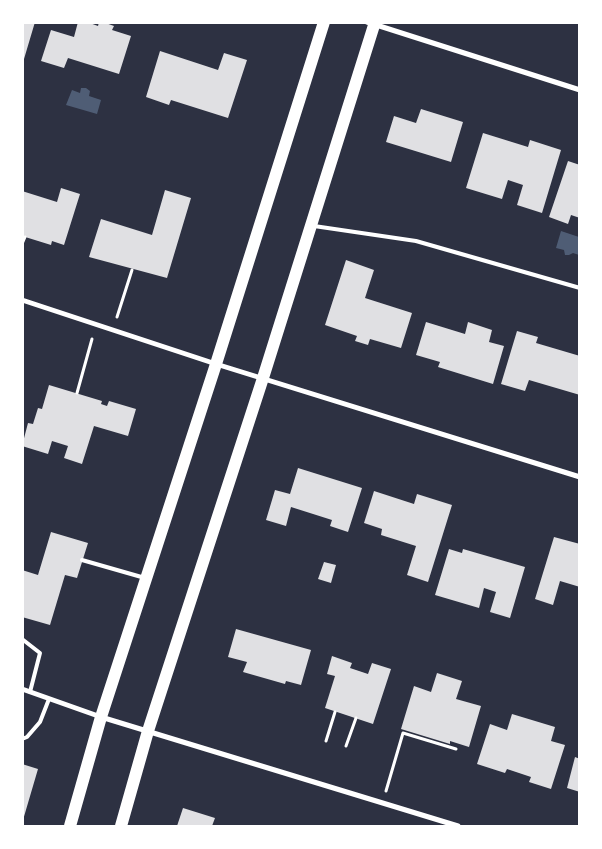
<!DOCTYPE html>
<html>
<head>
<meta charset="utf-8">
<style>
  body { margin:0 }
  #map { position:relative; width:602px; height:849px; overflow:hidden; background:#2d3142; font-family:Figtree,sans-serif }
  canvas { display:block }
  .frame { position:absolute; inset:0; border:24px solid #fff; pointer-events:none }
</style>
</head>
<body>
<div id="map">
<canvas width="602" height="849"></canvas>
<div class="frame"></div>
</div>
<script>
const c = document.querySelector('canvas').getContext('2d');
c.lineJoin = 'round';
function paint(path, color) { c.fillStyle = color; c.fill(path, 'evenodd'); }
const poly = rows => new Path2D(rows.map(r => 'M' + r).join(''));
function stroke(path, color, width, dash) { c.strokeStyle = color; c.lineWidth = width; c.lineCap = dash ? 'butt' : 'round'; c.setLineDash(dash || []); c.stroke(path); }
const water = poly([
  [81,88,86,88,90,91,89,96,101,100,97,114,66,105,72,90,80,93],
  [561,231,579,237,579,255,573,253,569,255,565,255,564,250,556,248]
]);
const building = poly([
  [22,22,35,22,24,59,22,58],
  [78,22,87,22,98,26,99,22,103,22,114,26,112,30,131,36,119,74,68,58,64,68,41,61,51,30,74,37],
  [160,51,218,70,224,53,247,60,228,118,171,100,169,105,146,97],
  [421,109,463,122,451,162,386,142,394,116,416,123],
  [483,133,528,147,530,140,561,150,542,213,517,205,523,185,508,180,502,199,466,188],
  [568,161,580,165,580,218,571,215,568,224,549,217],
  [61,188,80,194,64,245,52,241,51,245,22,236,22,191,57,202],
  [165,190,191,198,167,278,89,257,101,219,152,235],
  [346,260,374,270,365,298,412,313,401,348,370,339,368,345,355,341,357,336,325,325],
  [426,322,465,334,468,322,492,330,489,342,504,346,493,384,438,367,440,362,416,355],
  [517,331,538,337,536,343,580,356,580,395,529,380,525,391,501,384],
  [49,385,102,401,101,404,107,406,109,401,136,409,128,436,94,426,82,464,64,458,68,446,52,441,48,454,22,446,28,423,33,424,38,408,42,409],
  [298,468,362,488,348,532,330,526,332,520,291,507,286,526,266,520,275,490,290,494],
  [374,491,414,504,417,494,452,505,428,582,407,575,416,546,381,535,382,529,364,523],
  [51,532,88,543,77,578,65,575,50,625,22,617,24,608,22,608,22,570,38,575],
  [554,537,580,544,580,587,560,581,553,605,535,599],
  [449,549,462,553,463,549,525,567,510,618,490,612,496,592,484,588,479,608,435,595],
  [324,562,336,565,331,583,318,579],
  [236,629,311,650,301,685,286,681,285,684,243,672,247,662,228,657],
  [332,656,352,663,350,668,368,674,372,663,391,669,373,724,325,708,335,676,327,674],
  [437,673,462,681,456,699,481,706,469,747,450,741,450,744,401,729,414,686,431,692],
  [512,714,555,727,551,741,565,745,551,789,529,782,531,777,507,769,505,773,477,764,490,724,507,730],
  [575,757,580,759,580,792,567,788],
  [22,764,38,769,23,820,22,820],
  [183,808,215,818,212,826,177,826]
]);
const path = poly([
  [22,244,25,237],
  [117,317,132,270],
  [77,393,92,339],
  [326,741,335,712],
  [346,746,356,718],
  [386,791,403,733,456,749]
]);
const service = poly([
  [314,226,416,241,580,288],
  [82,560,145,578],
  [22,639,40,653,30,692],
  [22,739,27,737,40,722,49,699]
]);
const minor = poly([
  [367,22,580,90],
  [22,300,216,364,580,477],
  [22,689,101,717,458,826]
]);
const primary = poly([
  [70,826,101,717,216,364,324,22],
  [121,826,148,731,263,378,375,22]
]);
paint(water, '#4f5d75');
paint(building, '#e0e0e3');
stroke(path, '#fff', 3);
stroke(service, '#fff', 4);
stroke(minor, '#fff', 5);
stroke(primary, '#fff', 12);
</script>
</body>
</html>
